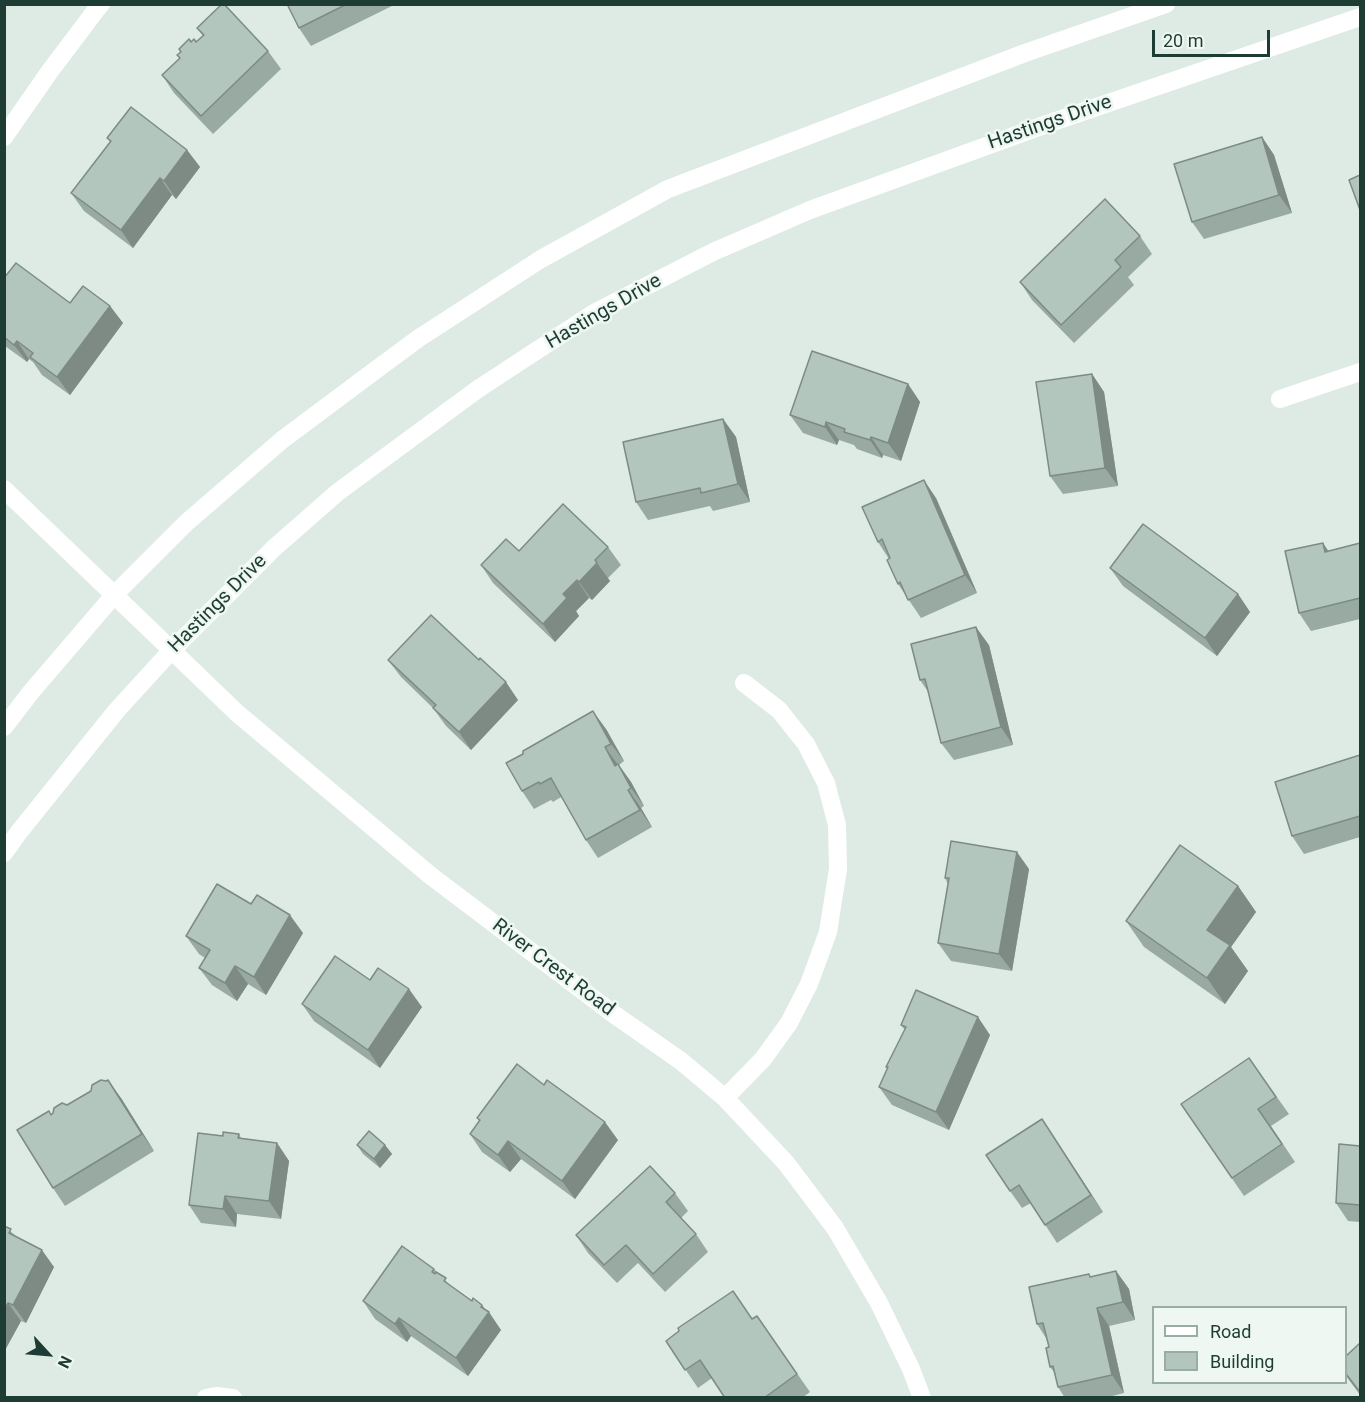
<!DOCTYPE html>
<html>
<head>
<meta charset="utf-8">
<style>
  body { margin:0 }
  #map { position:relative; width:1365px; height:1402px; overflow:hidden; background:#ddebe4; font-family:Roboto,sans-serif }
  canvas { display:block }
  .frame { position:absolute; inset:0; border:6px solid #1d3c33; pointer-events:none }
  .legend { position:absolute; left:1152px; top:1306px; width:195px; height:78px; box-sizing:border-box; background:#eef7f2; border:2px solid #9aaca6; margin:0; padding:8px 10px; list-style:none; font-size:18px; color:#1d3c33 }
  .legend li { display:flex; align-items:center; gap:12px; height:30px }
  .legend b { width:30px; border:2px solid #9aaca6 }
  .north { position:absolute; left:18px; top:1324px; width:60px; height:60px; -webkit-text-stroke:4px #eef7f2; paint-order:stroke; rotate:116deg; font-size:16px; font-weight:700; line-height:24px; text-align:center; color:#1d3c33 }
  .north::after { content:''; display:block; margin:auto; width:21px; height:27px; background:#1d3c33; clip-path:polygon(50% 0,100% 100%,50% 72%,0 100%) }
  .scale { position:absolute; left:1152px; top:30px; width:118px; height:27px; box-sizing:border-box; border:3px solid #1d3c33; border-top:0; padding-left:8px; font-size:18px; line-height:21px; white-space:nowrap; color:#1d3c33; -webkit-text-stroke:4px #eef7f2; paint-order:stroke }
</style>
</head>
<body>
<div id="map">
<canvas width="1365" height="1402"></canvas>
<div class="frame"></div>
<ul class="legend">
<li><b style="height:8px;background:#fff"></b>Road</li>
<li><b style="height:16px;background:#b2c6bd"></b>Building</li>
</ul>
<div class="north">N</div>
<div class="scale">20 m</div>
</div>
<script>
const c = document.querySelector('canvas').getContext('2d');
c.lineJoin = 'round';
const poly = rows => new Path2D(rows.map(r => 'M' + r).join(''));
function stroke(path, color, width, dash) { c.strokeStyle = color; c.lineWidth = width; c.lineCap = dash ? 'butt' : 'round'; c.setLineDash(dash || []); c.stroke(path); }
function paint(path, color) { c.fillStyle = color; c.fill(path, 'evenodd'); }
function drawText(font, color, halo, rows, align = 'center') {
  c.font = font + ' Roboto,sans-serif'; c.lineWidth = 5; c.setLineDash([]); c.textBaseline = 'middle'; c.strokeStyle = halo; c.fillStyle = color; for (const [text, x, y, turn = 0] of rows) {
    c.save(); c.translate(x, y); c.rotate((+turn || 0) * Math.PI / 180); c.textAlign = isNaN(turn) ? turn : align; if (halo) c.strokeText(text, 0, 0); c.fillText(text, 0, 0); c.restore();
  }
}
const minor = poly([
  [4,137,50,71,96,10,101,4],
  [1280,399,1360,372],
  [4,489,237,713,431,876,615,1015,681,1061,725,1098,786,1163,835,1228,879,1303,911,1369,922,1398],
  [4,727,31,692,115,594,186,523,282,440,373,372,419,338,541,259,668,189,1025,53,1166,4],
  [4,853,19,832,117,710,171,651,274,548,338,492,478,389,594,313,713,252,810,210,1047,124,1360,17],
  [725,1098,763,1059,789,1023,809,984,828,932,838,869,837,825,826,783,806,744,779,710,744,683],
  [206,1398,216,1396,233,1398]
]);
const wall = poly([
  [287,4,396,4,311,46,299,28],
  [197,28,268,51,281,69,213,134,174,93,162,75,180,58,181,52,179,49,191,42,196,42,203,36],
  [1262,137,1274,155,1292,213,1204,239,1192,222],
  [107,138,187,150,200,167,176,199,172,195,133,248,84,211,71,193,110,142],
  [1140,236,1152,254,1128,277,1134,285,1074,343,1032,300,1020,282],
  [4,278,70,303,110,306,123,323,70,395,42,375,33,362,29,359,27,362,5,346],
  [1092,374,1104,392,1118,486,1063,494,1050,476],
  [908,384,920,402,901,461,883,455,882,458,857,449,854,445,839,440,837,445,803,433,790,415],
  [723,419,736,437,750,502,713,511,710,506,648,520,636,502],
  [936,498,977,593,921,618,898,584,889,559,878,542],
  [1360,543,1360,619,1311,631,1299,613,1328,551],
  [608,547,621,565,608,578,610,581,592,600,589,598,576,611,579,616,555,642,493,583,481,565,519,551],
  [1110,568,1238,594,1250,612,1217,656,1123,586],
  [989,645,1013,745,954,760,941,743,929,693,920,680],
  [388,660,518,700,471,750,446,726,433,708,401,677],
  [606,729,624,761,619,765,631,782,644,806,641,808,652,827,598,858,586,840,561,797,553,802,551,800,534,809,522,791],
  [1360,755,1360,837,1304,854,1292,836],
  [1029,869,1012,971,951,961,938,943,948,884,945,878],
  [1238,886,1256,912,1231,947,1248,971,1225,1004,1144,947,1126,921],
  [251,904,303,933,266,995,248,984,237,1001,212,985,199,968,205,958,199,954,186,936],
  [370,980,422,1007,380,1068,314,1021,302,1004],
  [901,1025,990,1035,949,1130,892,1105,879,1087,888,1068,886,1067,905,1030],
  [1249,1058,1289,1114,1271,1126,1295,1162,1244,1196,1181,1104],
  [121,1098,154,1151,65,1206,53,1188,51,1115],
  [477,1118,618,1140,575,1199,521,1159,510,1172,482,1152,470,1134,479,1121],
  [239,1134,241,1138,277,1143,289,1161,281,1219,237,1214,236,1227,201,1223,189,1205,223,1136],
  [1054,1137,1103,1212,1057,1243,1031,1203,1022,1208,1010,1191],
  [357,1145,385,1145,392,1154,380,1168,363,1154],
  [1360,1146,1360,1222,1348,1221,1336,1203],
  [675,1193,688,1211,681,1218,696,1234,708,1252,665,1292,638,1263,617,1283,588,1253,576,1235],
  [4,1226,16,1236,54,1267,26,1323,21,1321,4,1352],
  [434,1269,450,1285,485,1310,501,1330,468,1376,411,1336,407,1342,375,1319,363,1301],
  [1116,1271,1129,1289,1135,1320,1109,1326,1124,1393,1104,1398,1065,1398,1058,1387,1054,1372,1050,1367,1049,1347,1046,1338,1037,1324,1091,1277],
  [757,1316,810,1392,802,1398,725,1398,712,1378,698,1388,666,1341,752,1319],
  [1360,1343,1360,1395,1346,1376,1346,1356]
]);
const shadedWall = poly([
  [1262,137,1274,155,1292,213,1279,195],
  [187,150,200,167,176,199,164,181],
  [160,178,172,195,133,248,121,230],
  [110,306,123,323,70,395,57,377],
  [17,341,29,359,27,362,14,345],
  [1092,374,1104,392,1118,486,1105,468],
  [908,384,920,402,901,461,888,443],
  [723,419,736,437,750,502,738,484],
  [826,422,839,440,837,445,825,427],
  [871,437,883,455,882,458,870,440],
  [924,480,936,498,977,593,965,575],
  [1323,543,1335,561,1325,552],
  [597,563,610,581,592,600,579,582],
  [577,580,589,598,576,611,579,616,555,642,543,624,563,594],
  [1238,594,1250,612,1217,656,1205,638],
  [976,627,989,645,1013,745,1001,727],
  [506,682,518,700,471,750,459,732],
  [593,711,606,729,624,761,611,744],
  [605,747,618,765,615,766],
  [618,764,631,782,644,806,631,788],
  [628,790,641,808,652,827,640,810],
  [1017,852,1029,869,1012,971,999,954],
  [1238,886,1256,912,1231,947,1248,971,1225,1004,1207,978,1207,930],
  [290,915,303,933,266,995,254,977],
  [235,966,248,984,237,1001,225,983],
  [409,989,422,1007,380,1068,368,1050],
  [978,1017,990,1035,949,1130,936,1112],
  [108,1080,121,1098,154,1151,142,1134],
  [1042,1119,1054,1137,1103,1212,1091,1195],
  [605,1122,618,1140,575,1199,562,1181],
  [508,1141,521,1159,510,1172,498,1155],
  [277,1143,289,1161,281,1219,269,1201],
  [385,1145,392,1154,380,1168,374,1159],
  [225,1196,237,1214,236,1227,223,1209],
  [42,1250,54,1267,26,1323,13,1305],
  [1116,1271,1129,1289,1135,1320,1123,1302],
  [8,1303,21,1321,4,1352,4,1310],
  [482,1305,488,1313,489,1312,501,1330,468,1376,456,1358],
  [1097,1308,1109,1326,1124,1393,1112,1375],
  [399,1318,411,1336,407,1342,395,1324]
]);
const building = poly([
  [222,4,224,4,268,51,201,116,162,75,180,58,177,55,181,52,179,49,189,39,191,42,194,39,196,42,204,35,197,28,222,4],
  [287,4,347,4,299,28,287,4],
  [131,107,187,150,164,181,160,178,121,230,71,193,111,141,107,138,131,107],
  [1262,137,1279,195,1192,222,1174,164,1262,137],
  [1360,175,1360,210,1349,180,1360,175],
  [1105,199,1140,236,1115,260,1121,267,1061,325,1020,282,1105,199],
  [16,263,70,303,83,286,110,306,57,377,30,357,33,353,17,341,14,345,4,337,4,278,16,263],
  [812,351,908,384,888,443,871,437,870,440,844,432,845,429,826,422,825,427,790,415,812,351],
  [1092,374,1105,468,1050,476,1036,382,1092,374],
  [723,419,738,484,701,493,700,488,636,502,623,442,723,419],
  [924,480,965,575,908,600,900,582,898,584,887,560,890,558,882,539,878,542,862,507,924,480],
  [563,504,608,547,595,560,597,563,579,582,577,580,563,594,567,598,543,624,481,565,506,539,519,551,563,504],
  [1143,524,1238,594,1205,638,1110,568,1143,524],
  [1323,543,1325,552,1360,543,1360,598,1299,613,1285,551,1323,543],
  [431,615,479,660,480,658,506,682,459,732,433,708,436,705,388,660,431,615],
  [976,627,1001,727,941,743,925,679,920,680,911,644,976,627],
  [593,711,611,744,605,747,615,766,618,764,631,788,628,790,640,810,586,840,551,778,540,784,539,782,522,791,506,763,523,754,523,751,593,711],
  [1360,755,1360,816,1292,836,1275,782,1360,755],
  [951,841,1017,852,999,954,938,943,949,878,945,878,951,841],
  [1180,845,1238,886,1207,930,1230,945,1207,978,1126,921,1180,845],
  [217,884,251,904,257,895,290,915,254,977,235,966,225,983,199,968,210,950,186,936,217,884],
  [335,956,370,980,378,968,409,989,368,1050,302,1004,335,956],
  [916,990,978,1017,936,1112,879,1087,888,1067,886,1067,906,1027,901,1025,916,990],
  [1249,1058,1276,1097,1258,1109,1282,1144,1232,1178,1181,1104,1249,1058],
  [517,1064,544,1085,547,1080,605,1122,562,1181,508,1141,498,1155,470,1134,480,1120,477,1118,517,1064],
  [101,1080,106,1081,108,1080,142,1134,53,1188,17,1130,49,1111,51,1115,53,1113,54,1108,62,1103,67,1105,91,1091,92,1085,101,1080],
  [1042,1119,1091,1195,1045,1225,1019,1185,1010,1191,986,1155,1042,1119],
  [369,1131,385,1145,374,1159,357,1145,369,1131],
  [223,1132,239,1134,238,1138,277,1143,269,1201,225,1196,223,1209,189,1205,198,1133,223,1136,223,1132],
  [1339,1144,1360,1146,1360,1205,1336,1203,1339,1144],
  [650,1166,675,1193,666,1202,696,1234,653,1274,626,1245,604,1265,576,1235,650,1166],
  [4,1226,11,1229,9,1233,42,1250,13,1305,8,1303,4,1310,4,1226],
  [402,1246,434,1269,432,1272,435,1274,436,1272,446,1278,444,1281,472,1301,473,1298,482,1305,481,1307,489,1312,456,1358,399,1318,395,1324,363,1301,402,1246],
  [1116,1271,1123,1302,1097,1308,1112,1375,1058,1387,1053,1366,1050,1367,1046,1348,1049,1347,1043,1323,1037,1324,1029,1287,1089,1274,1090,1277,1116,1271],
  [733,1291,752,1319,757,1316,797,1374,764,1398,725,1398,700,1360,685,1370,666,1341,679,1331,678,1328,733,1291],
  [1360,1343,1360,1392,1346,1374,1346,1356,1360,1343]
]);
const streetNames = [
  ["Hastings Drive",1050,123,-19],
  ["Hastings Drive",604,312,-30],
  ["Hastings Drive",218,604,-45],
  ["River Crest Road",553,968,37]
];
stroke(minor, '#fff', 18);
paint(wall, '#99aaa3');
paint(shadedWall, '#7d8b84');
paint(building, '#b2c6bd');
stroke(building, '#7d8b84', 1.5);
drawText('20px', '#1d3c33', '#eef7f2', streetNames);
</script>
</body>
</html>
